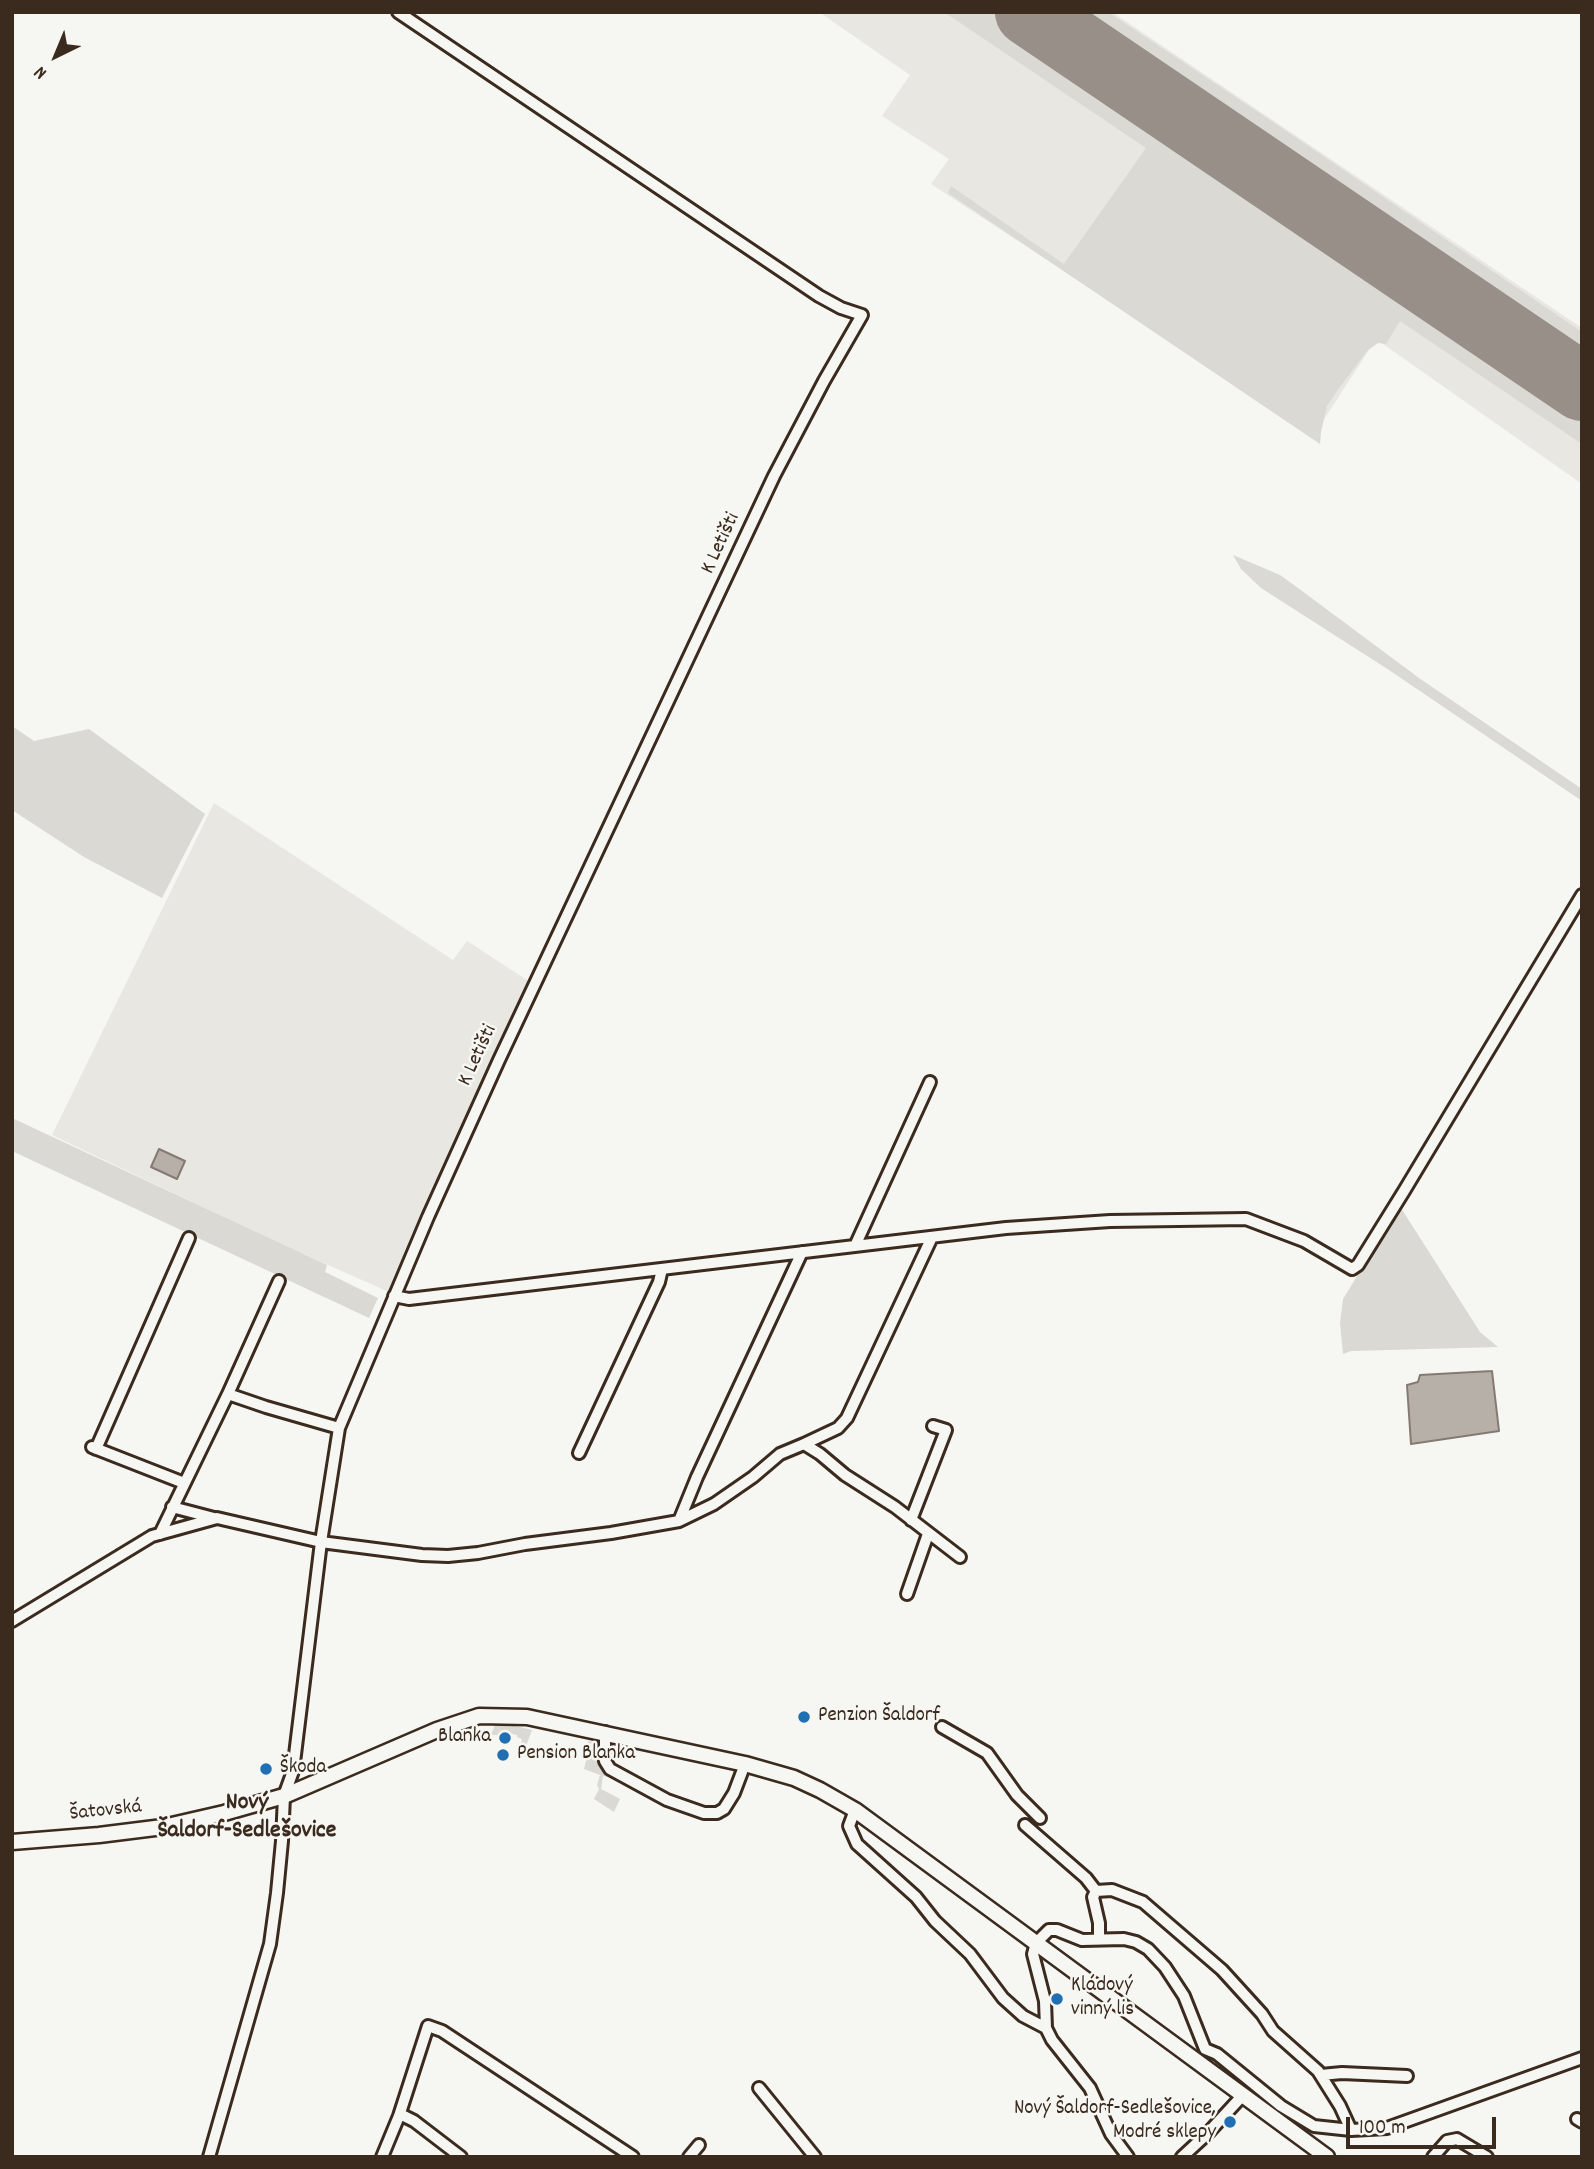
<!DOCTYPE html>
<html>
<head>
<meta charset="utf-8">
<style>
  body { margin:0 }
  #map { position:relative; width:1594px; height:2169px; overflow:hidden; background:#f6f6f2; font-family:Dekko,sans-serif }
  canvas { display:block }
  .frame { position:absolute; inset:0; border:14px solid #3b2a1e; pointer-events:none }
  .north { position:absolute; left:21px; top:21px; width:70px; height:70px; -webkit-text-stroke:5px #f6f6f2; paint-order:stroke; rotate:223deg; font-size:19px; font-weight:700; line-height:28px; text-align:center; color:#3b2a1e }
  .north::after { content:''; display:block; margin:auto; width:24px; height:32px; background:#3b2a1e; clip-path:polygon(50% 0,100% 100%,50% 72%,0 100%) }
  .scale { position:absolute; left:1346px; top:2117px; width:150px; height:32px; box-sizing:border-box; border:4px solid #3b2a1e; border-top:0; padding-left:9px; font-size:21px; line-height:24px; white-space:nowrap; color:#3b2a1e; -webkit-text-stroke:5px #f6f6f2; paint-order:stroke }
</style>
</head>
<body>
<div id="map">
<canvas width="1594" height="2169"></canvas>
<div class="frame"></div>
<div class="north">N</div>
<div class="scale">100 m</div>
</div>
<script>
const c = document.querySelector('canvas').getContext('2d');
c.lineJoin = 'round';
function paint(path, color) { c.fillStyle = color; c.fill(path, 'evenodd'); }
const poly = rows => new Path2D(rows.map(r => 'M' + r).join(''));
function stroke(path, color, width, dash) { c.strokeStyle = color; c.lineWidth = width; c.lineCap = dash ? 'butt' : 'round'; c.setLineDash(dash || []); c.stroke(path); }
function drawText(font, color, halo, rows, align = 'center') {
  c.font = font + ' Dekko,sans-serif'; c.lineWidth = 5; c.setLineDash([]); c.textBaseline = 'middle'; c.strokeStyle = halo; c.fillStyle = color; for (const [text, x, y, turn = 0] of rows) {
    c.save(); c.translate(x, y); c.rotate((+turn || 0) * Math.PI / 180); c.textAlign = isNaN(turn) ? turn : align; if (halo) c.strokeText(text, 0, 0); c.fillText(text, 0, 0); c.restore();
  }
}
const built = poly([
  [819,12,1112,12,1582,328,1582,484,1376,339,1314,435,931,184,949,159,882,116,910,75],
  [214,803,453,960,467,941,530,982,389,1292,274,1241,52,1135]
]);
const green = poly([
  [944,12,1108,12,1273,122,1582,332,1582,444,1400,321,1386,344,1378,343,1368,350,1337,391,1327,406,1321,432,1320,444,948,193,951,186,1064,264,1146,148],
  [1233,555,1280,575,1298,588,1419,678,1582,789,1582,801,1389,670,1261,588,1241,569],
  [12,726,34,741,89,729,205,814,162,898,84,857,12,810],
  [12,1118,327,1265,325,1272,378,1298,369,1318,12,1151],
  [1405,1198,1401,1208,1480,1332,1498,1347,1351,1351,1343,1354,1340,1323,1343,1299],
  [503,1723,532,1730,522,1757,519,1752,522,1739,517,1737,517,1735,504,1732,499,1735,491,1735,495,1725],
  [588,1741,603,1744,604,1765,639,1789,612,1778,611,1776,609,1777,603,1776,601,1789,620,1799,614,1812,594,1799,599,1789,597,1785,600,1775,584,1769,589,1748,587,1747]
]);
const water = poly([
  [159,1149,185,1161,177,1179,151,1167,159,1149],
  [1492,1371,1499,1431,1411,1444,1407,1385,1418,1382,1420,1375,1492,1371]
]);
const runway = poly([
  [1029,12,1582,387]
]);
const minor = poly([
  [855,1246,930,1082],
  [394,1296,409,1299,1006,1228,1110,1221,1246,1219,1304,1241,1352,1269,1358,1265,1404,1191,1582,895],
  [228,1394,279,1281],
  [804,1444,838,1428,847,1418,932,1237],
  [92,1447,184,1483],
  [96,1449,189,1238],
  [579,1453,659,1282,662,1269],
  [172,1507,214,1518],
  [911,1520,946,1430,933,1426],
  [679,1521,697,1477,802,1252],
  [160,1534,228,1394,266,1407,339,1428],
  [907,1594,928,1534],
  [12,1621,152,1536,217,1518,321,1542,422,1555,448,1556,478,1553,525,1544,611,1533,679,1521,714,1504,753,1477,780,1454,804,1444,820,1454,845,1475,895,1507,960,1557],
  [942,1727,987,1753,1017,1795,1040,1818],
  [605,1732,605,1761,610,1769,667,1800,704,1813,717,1813,724,1809,734,1793,745,1764],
  [855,1810,849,1826,857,1844,916,1897,935,1921,970,1954,1003,1998,1023,2016,1046,2028],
  [1025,1825,1086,1878,1096,1891],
  [1099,1939,1099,1923,1093,1897,1096,1891,1112,1890,1143,1902,1222,1970,1262,2014,1273,2031,1318,2071,1340,2106,1351,2130],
  [1321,2075,1342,2073,1407,2076],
  [759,2088,815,2157],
  [400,2114,414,2121,461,2157],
  [1577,2119,1582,2122],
  [209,2157,270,1944,277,1893,282,1841,284,1796,293,1771,321,1542,339,1428,428,1217,499,1060,774,476,824,381,862,315,841,308,819,296,398,12],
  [382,2157,399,2116,428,2026,442,2031,633,2157],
  [689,2157,699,2145],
  [1128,2157,1111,2134,1090,2088,1052,2040,1046,2028,1045,2001,1033,1954,1036,1943,1049,1930,1057,1930,1082,1940,1124,1939,1136,1942,1148,1949,1165,1967,1184,1996,1205,2049,1217,2054,1281,2106,1314,2126,1351,2130,1387,2128,1582,2058],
  [1182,2157,1208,2133,1243,2095],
  [1433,2157,1447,2141,1457,2139,1487,2157]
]);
const major = poly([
  [12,1842,99,1835,163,1827,224,1813,284,1796,437,1730,479,1716,527,1717,745,1764,794,1778,820,1790,855,1810,1327,2157]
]);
const markers = [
  [804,1717,7,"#1f6fb2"],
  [505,1738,7,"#1f6fb2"],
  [503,1755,7,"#1f6fb2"],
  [266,1769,7,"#1f6fb2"],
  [1057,1999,7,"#1f6fb2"],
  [1230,2122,7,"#1f6fb2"]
];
const streetNames = [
  ["K Letišti",722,544,-65],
  ["K Letišti",479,1056,-65],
  ["Šatovská",106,1812,-6]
];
const poiNames = [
  ["Penzion Šaldorf",818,1717],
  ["Blanka",491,1738,"right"],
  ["Pension Blanka",517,1755],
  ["Škoda",280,1769],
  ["Kládový",1071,1987],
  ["vinný lis",1071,2011],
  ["Nový Šaldorf-Sedlešovice,",1216,2110,"right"],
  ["Modré sklepy",1216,2134,"right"]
];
const quarterNames = [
  ["Nový",247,1805],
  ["Šaldorf-Sedlešovice",247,1833]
];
paint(built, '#e8e7e2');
paint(green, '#dad9d3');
paint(water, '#b6b0a9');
stroke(water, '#857a71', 2);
stroke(runway, '#989088', 68);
stroke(minor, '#3b2a1e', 16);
stroke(major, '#3b2a1e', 19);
stroke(minor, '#f6f6f2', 10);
stroke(major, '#f6f6f2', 14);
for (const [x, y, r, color] of markers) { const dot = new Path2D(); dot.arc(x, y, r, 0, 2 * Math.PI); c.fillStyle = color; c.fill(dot); stroke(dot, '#f6f6f2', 2.5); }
drawText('21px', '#3b2a1e', '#f6f6f2', streetNames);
drawText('21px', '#3b2a1e', '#f6f6f2', poiNames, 'left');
drawText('bold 24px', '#3b2a1e', '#f6f6f2', quarterNames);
</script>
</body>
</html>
